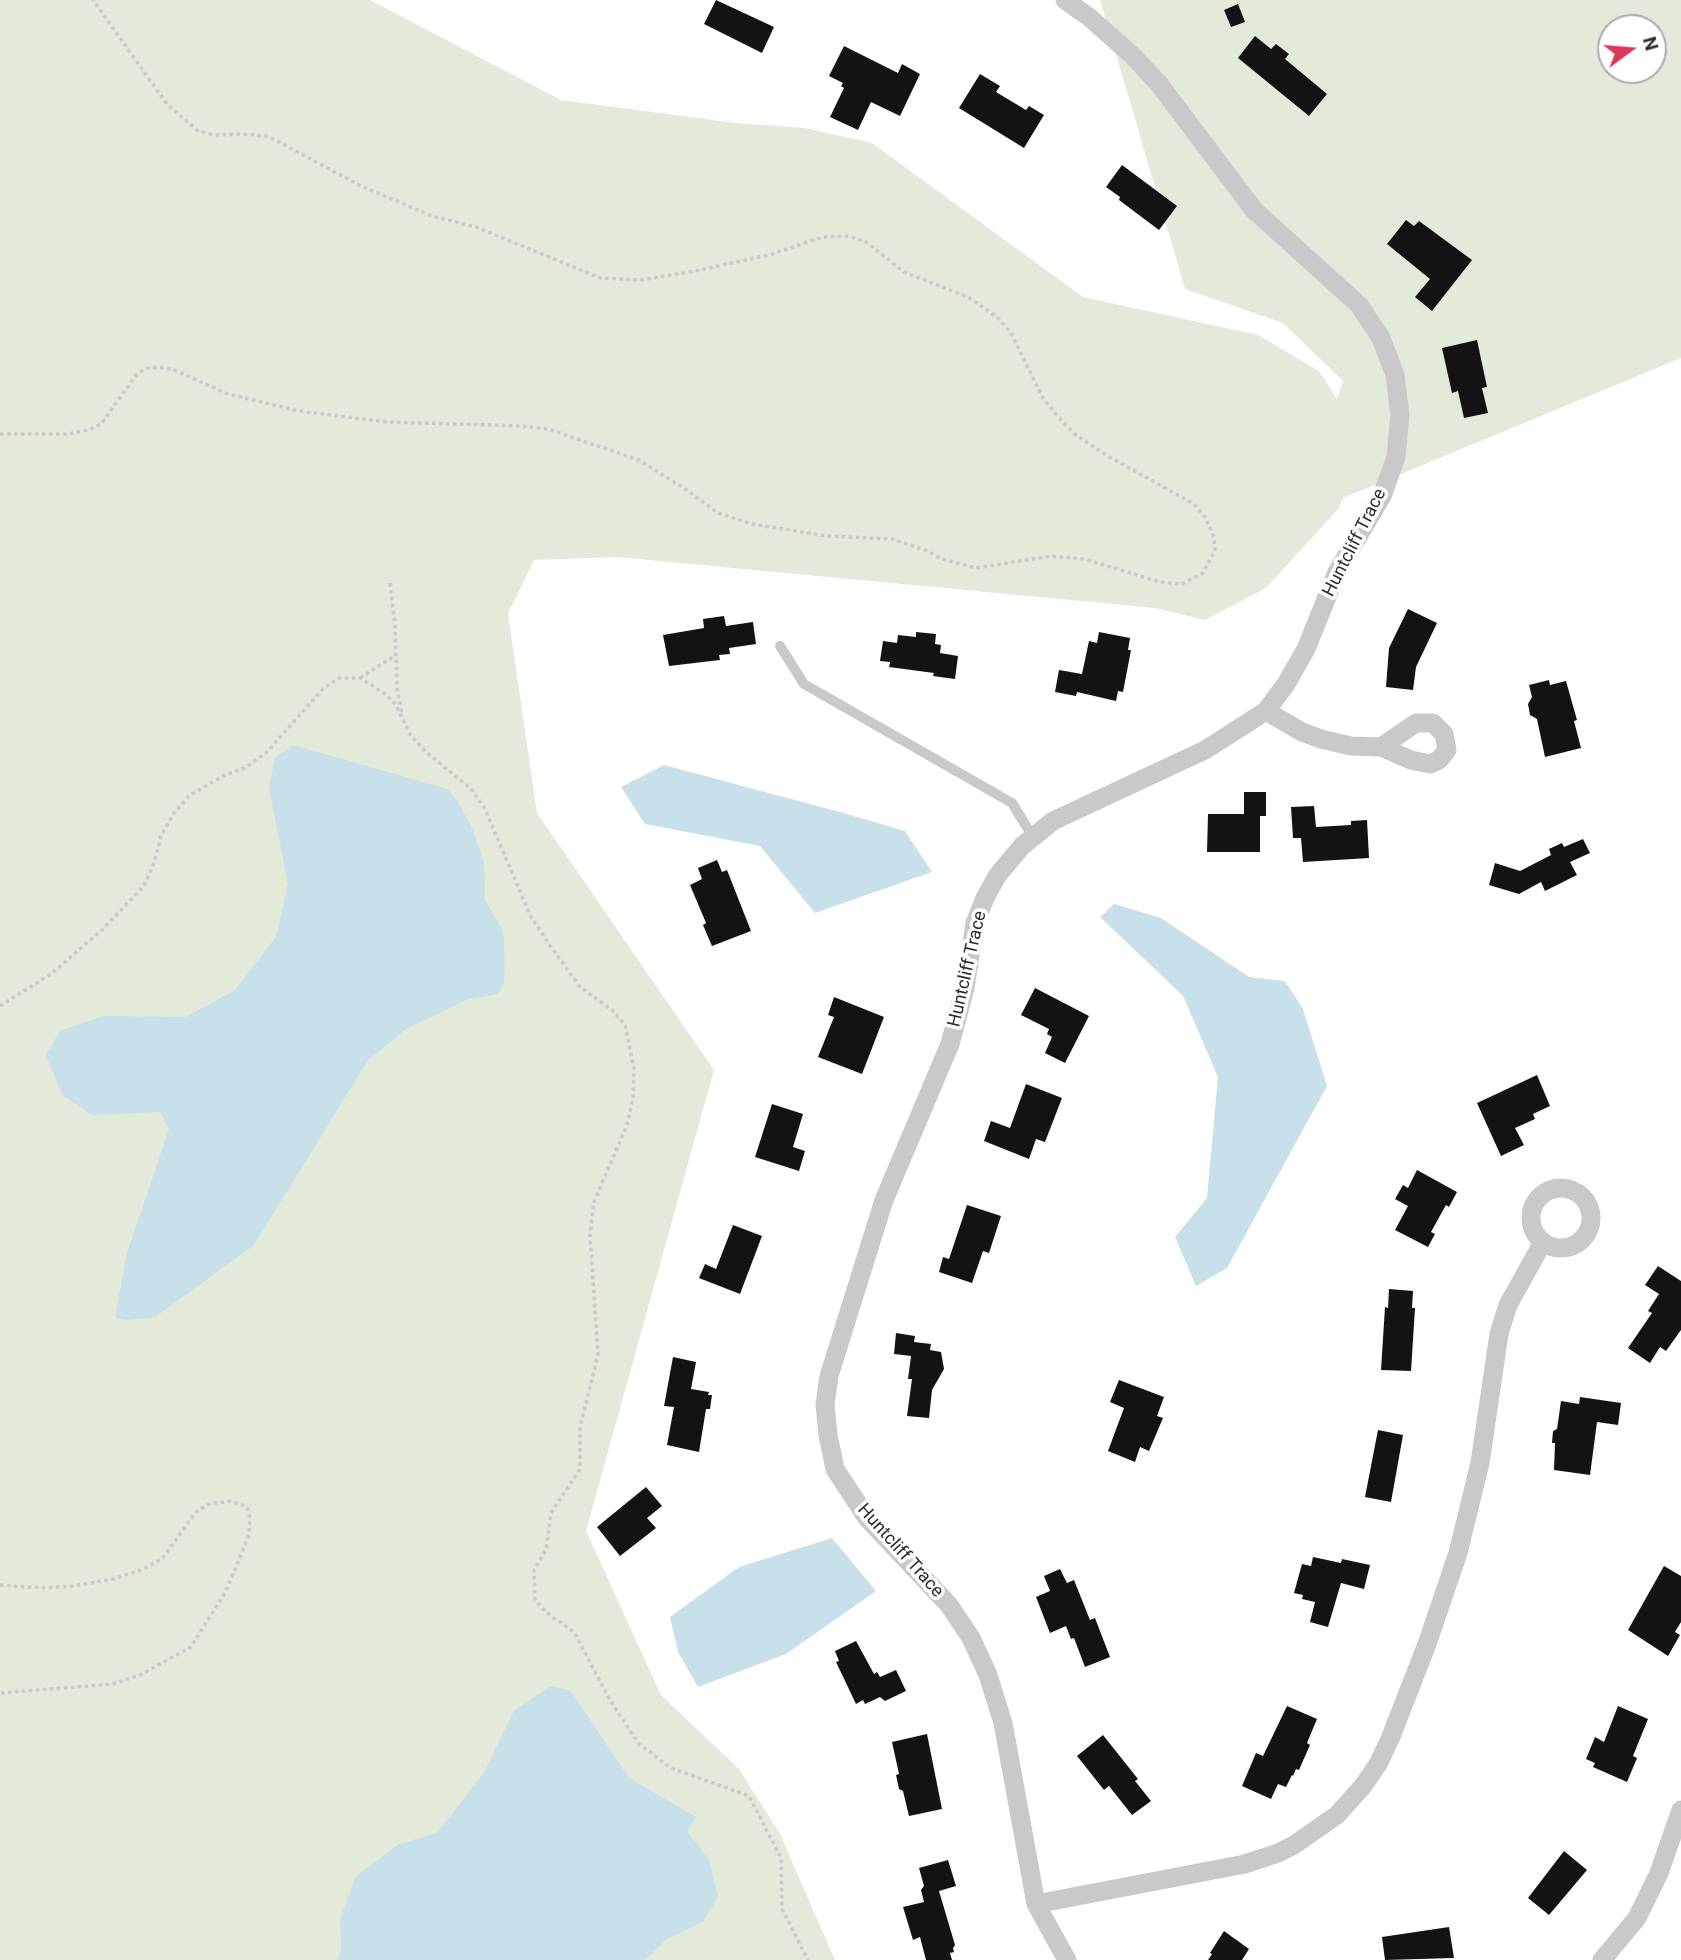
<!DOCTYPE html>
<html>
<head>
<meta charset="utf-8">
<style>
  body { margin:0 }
  #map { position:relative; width:1681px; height:1960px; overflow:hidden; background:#fff; font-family:Roboto,sans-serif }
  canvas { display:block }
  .north { position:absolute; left:1597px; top:14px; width:70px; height:70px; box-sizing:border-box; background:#fff; border:2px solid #ababab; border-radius:50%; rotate:74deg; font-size:19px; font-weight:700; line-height:28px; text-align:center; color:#2c2c2c }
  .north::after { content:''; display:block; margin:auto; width:24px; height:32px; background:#db3758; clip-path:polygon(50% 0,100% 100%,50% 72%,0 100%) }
</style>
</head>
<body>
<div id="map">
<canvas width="1681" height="1960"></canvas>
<div class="north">N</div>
</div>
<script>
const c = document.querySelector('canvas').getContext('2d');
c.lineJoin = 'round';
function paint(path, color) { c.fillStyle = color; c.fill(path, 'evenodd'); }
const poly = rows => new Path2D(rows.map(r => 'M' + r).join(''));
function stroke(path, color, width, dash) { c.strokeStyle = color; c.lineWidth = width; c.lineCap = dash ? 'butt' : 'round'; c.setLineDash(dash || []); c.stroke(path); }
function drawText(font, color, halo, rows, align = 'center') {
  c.font = font + ' Roboto,sans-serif'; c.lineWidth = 7; c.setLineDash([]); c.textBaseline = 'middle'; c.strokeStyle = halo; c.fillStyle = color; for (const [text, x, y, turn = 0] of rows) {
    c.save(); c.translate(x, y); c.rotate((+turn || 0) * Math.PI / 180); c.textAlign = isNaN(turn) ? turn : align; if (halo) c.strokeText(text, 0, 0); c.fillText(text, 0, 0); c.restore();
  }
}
const green = poly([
  [0,0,370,0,561,100,736,123,805,128,872,143,1083,297,1258,335,1319,371,1337,399,1343,381,1283,323,1185,289,1100,0,1681,0,1681,358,1343,498,1339,508,1266,588,1205,620,1155,608,617,557,534,560,508,614,537,813,714,1070,586,1531,661,1695,739,1769,780,1834,835,1960,0,1960],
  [1611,28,1653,28,1653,70,1611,70]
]);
const water = poly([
  [293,745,448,789,458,802,472,828,484,862,485,900,503,931,505,957,504,982,498,994,466,1000,406,1029,368,1060,254,1245,155,1317,127,1320,115,1318,127,1253,169,1129,160,1112,92,1115,62,1095,46,1055,60,1031,104,1016,186,1017,235,990,276,937,288,884,269,789,275,758],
  [664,765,840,812,905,831,932,872,815,913,760,846,645,824,621,787],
  [1114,904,1161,918,1249,977,1285,981,1303,1009,1327,1086,1227,1268,1196,1286,1175,1237,1207,1198,1218,1077,1183,996,1100,917],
  [832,1538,876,1591,786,1654,698,1687,678,1652,670,1617,739,1567],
  [550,1686,570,1690,629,1778,696,1817,687,1831,709,1860,718,1896,703,1922,667,1939,645,1960,337,1960,341,1952,340,1920,356,1876,399,1844,437,1833,483,1774,514,1711]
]);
const building = poly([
  [716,0,774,27,762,53,704,24],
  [1238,4,1245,22,1231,27,1224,10],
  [1255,36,1271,49,1276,44,1289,54,1285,59,1327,94,1309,116,1238,58],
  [844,46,898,73,902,64,920,74,900,116,871,102,858,130,830,117,844,88,841,86,843,83,829,76],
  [980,74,1000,86,996,92,1026,110,1029,106,1044,115,1024,148,959,108],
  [1122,165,1177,206,1159,230,1119,200,1120,197,1106,187],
  [1406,220,1414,226,1419,221,1472,260,1432,311,1415,297,1430,279,1387,244],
  [1477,340,1487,387,1482,388,1488,413,1464,418,1458,391,1452,393,1442,348],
  [1408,609,1437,623,1416,667,1413,690,1386,687,1389,648],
  [724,616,726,626,753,622,756,644,729,648,730,654,719,655,720,660,669,666,663,635,704,628,703,619],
  [916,632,936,634,935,644,941,645,940,653,958,656,955,679,933,676,934,673,889,667,890,662,880,661,883,641,897,643,898,635,916,637],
  [1099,632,1130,638,1128,650,1131,650,1123,692,1118,691,1116,701,1077,692,1076,696,1055,692,1059,670,1082,674,1089,641,1097,643],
  [1549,680,1550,685,1566,681,1577,720,1574,721,1581,748,1545,757,1537,719,1530,715,1528,704,1532,697,1529,685],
  [1244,792,1266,792,1266,816,1260,816,1260,852,1207,852,1208,814,1244,814],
  [1314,806,1316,827,1351,825,1351,821,1367,820,1369,858,1303,862,1301,838,1293,838,1291,807],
  [1583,839,1590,853,1570,862,1577,875,1545,891,1541,882,1519,894,1489,885,1495,863,1520,871,1551,855,1549,849,1562,843,1564,847],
  [717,860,722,872,727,870,751,931,712,946,703,925,706,923,690,885,702,879,698,868],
  [1035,988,1089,1016,1065,1063,1045,1053,1052,1037,1047,1034,1049,1029,1021,1015],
  [834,997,884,1017,862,1074,818,1057,834,1017,828,1015],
  [1537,1075,1550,1106,1533,1114,1535,1119,1515,1128,1524,1145,1501,1156,1477,1103],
  [1026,1084,1062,1098,1045,1142,1036,1139,1029,1159,984,1141,991,1121,1010,1128],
  [772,1104,803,1114,793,1147,805,1151,799,1171,755,1157],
  [1417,1170,1457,1192,1449,1207,1446,1205,1431,1232,1435,1234,1428,1247,1395,1230,1408,1206,1395,1199,1403,1185,1408,1188],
  [967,1205,1001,1216,989,1253,983,1251,972,1283,939,1272,943,1257,949,1259],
  [733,1225,762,1236,740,1294,699,1278,705,1264,716,1269],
  [1658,1266,1681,1281,1681,1330,1666,1351,1660,1347,1650,1363,1628,1348,1652,1313,1648,1311,1659,1294,1645,1285],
  [1389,1289,1413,1291,1412,1308,1415,1308,1411,1371,1381,1370,1385,1307,1388,1308],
  [896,1333,915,1336,914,1342,931,1344,930,1350,941,1352,944,1369,932,1390,929,1418,907,1416,912,1379,908,1379,911,1356,894,1354],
  [673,1357,696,1362,691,1389,709,1392,708,1395,712,1395,710,1409,706,1409,699,1452,667,1445,674,1407,664,1406],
  [1119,1380,1164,1397,1157,1416,1163,1418,1149,1451,1140,1447,1135,1462,1108,1451,1124,1408,1110,1402],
  [1580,1397,1621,1403,1618,1425,1597,1422,1590,1475,1554,1470,1555,1443,1552,1443,1553,1431,1557,1429,1561,1401,1579,1404],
  [1378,1430,1403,1435,1391,1502,1365,1497],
  [646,1487,662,1506,647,1518,656,1528,620,1556,597,1527],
  [1313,1557,1341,1563,1342,1559,1370,1565,1364,1589,1341,1583,1328,1627,1310,1622,1315,1602,1302,1599,1303,1595,1294,1593,1302,1564,1311,1566],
  [1664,1566,1681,1576,1681,1622,1675,1632,1680,1635,1668,1656,1628,1630],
  [1060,1569,1067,1583,1074,1580,1090,1620,1095,1618,1110,1657,1085,1667,1074,1638,1071,1639,1066,1626,1050,1633,1036,1597,1050,1591,1044,1576],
  [856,1641,874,1674,877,1672,880,1677,896,1670,906,1691,885,1701,880,1697,865,1704,863,1700,856,1704,836,1662,839,1661,835,1651],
  [1287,1706,1317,1719,1307,1743,1310,1745,1299,1770,1296,1769,1293,1776,1292,1775,1286,1787,1278,1784,1271,1799,1242,1786,1256,1753,1263,1756],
  [1618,1706,1648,1719,1633,1756,1637,1758,1627,1782,1593,1767,1595,1763,1586,1759,1595,1737,1604,1742],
  [927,1734,942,1809,909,1816,903,1791,899,1789,896,1775,899,1774,892,1742],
  [1103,1735,1138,1779,1135,1781,1151,1801,1132,1815,1109,1786,1104,1790,1077,1756],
  [1564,1851,1587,1870,1549,1915,1528,1898],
  [948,1860,956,1886,939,1891,955,1945,953,1948,954,1952,950,1953,952,1960,926,1960,920,1937,913,1940,903,1907,924,1902,921,1890,924,1886,919,1868],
  [1449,1927,1454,1958,1385,1960,1382,1937],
  [1224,1931,1249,1949,1242,1960,1208,1960,1212,1954,1210,1953]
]);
const path = poly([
  [0,434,69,434,91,429,101,424,137,374,145,369,159,367,174,370,228,394,299,411,387,422,523,426,548,429,639,460,685,489,718,513,752,524,827,536,892,539,925,550,942,559,976,568,1051,556,1084,559,1160,582,1182,584,1203,573,1215,550,1214,537,1205,517,1194,504,1106,455,1076,435,1059,418,1043,398,1011,333,997,317,968,297,904,272,865,241,848,236,823,237,769,255,695,271,641,280,600,278,476,227,432,216,361,186,268,136,242,134,214,135,198,131,167,104,93,0],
  [390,583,395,625,397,689,402,714],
  [360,678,396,655],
  [0,1006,51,974,103,929,144,886,154,863,161,836,174,813,190,795,225,775,245,768,267,752,323,689,339,678,360,678,385,694,396,705,411,736,425,751,471,789,484,807,531,917,549,944,580,987,612,1010,625,1025,634,1068,633,1099,627,1125,594,1202,590,1235,598,1355,580,1427,580,1469,551,1513,546,1550,534,1570,535,1600,547,1613,574,1632,611,1702,639,1744,671,1768,749,1796,781,1858,782,1909,808,1960],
  [0,1585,41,1588,74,1586,113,1579,141,1570,162,1559,196,1512,209,1504,231,1501,247,1507,250,1518,249,1534,241,1555,226,1591,191,1647,140,1675,113,1684,0,1693]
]);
const service = poly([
  [780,646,804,684,1012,803,1033,837]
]);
const minor = poly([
  [1065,0,1089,17,1134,57,1159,84,1254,210,1359,305,1381,338,1395,375,1400,415,1396,457,1382,496,1337,572,1306,649,1286,684,1266,711,1205,750,1053,821,1022,846,997,876,985,898,975,923,965,988,950,1044,884,1200,829,1376,825,1405,828,1435,835,1469,867,1518,949,1605,971,1638,988,1675,1003,1723,1036,1904,1067,1960],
  [1266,711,1302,732,1321,739,1351,746,1381,747,1416,723,1433,723,1444,734,1447,750,1439,760,1430,764,1411,760,1381,747],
  '1531 1218a30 30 0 1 1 60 0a30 30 0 1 1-60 0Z',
  [1036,1904,1245,1864,1278,1853,1294,1845,1337,1815,1363,1786,1378,1764,1390,1739,1427,1644,1458,1553,1480,1463,1499,1334,1508,1305,1543,1242],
  [1602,1960,1637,1918,1659,1873,1681,1810]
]);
const streetNames = [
  ["Huntcliff Trace",1355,543,-63],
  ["Huntcliff Trace",968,969,-77],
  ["Huntcliff Trace",900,1551,48]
];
paint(green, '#e4eada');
paint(water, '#c7e0e9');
paint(building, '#131313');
stroke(path, '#c9c9c9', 3.5, [3.5, 3.5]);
stroke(service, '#c9c9c9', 10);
stroke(minor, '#c9c9c9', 19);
drawText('18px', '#2c2c2c', '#fff', streetNames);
</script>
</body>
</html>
